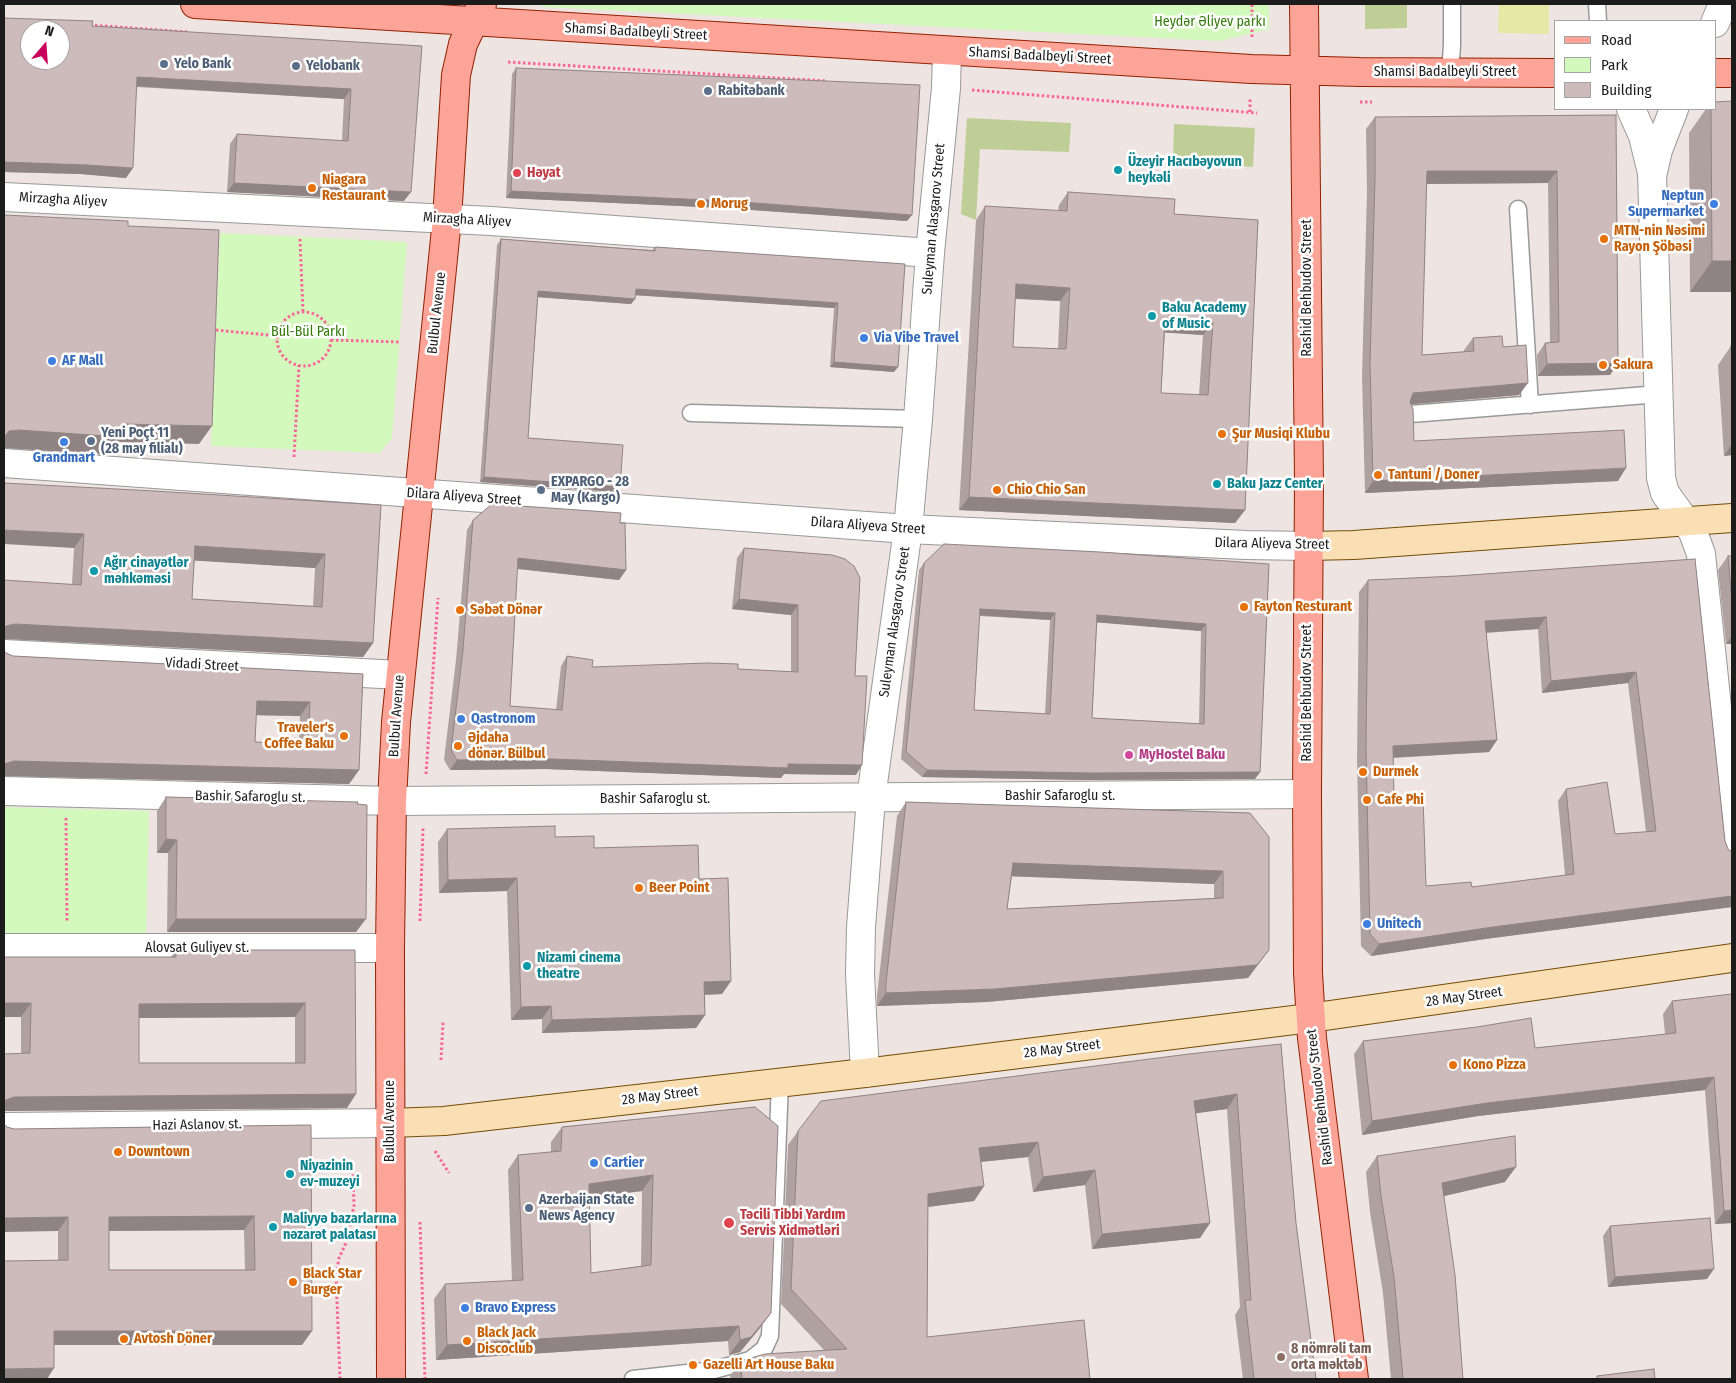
<!DOCTYPE html>
<html>
<head>
<meta charset="utf-8">
<style>
  body { margin:0 }
  #map { position:relative; width:1736px; height:1383px; overflow:hidden; background:#eee4e2; font-family:"Fira Sans Condensed",sans-serif }
  canvas { display:block }
  .frame { position:absolute; inset:0; border:5px solid #1c1c1c; pointer-events:none }
  .legend { position:absolute; left:1554px; top:20px; width:162px; height:90px; box-sizing:border-box; background:#fff; border:1px solid #a4a4a4; margin:0; padding:6px 9px; list-style:none; font-size:15px; color:#1c1c1c }
  .legend li { display:flex; align-items:center; gap:10px; height:25px }
  .legend b { width:25px; border:1px solid #a4a4a4 }
  .north { position:absolute; left:20px; top:20px; width:50px; height:50px; box-sizing:border-box; background:#fff; border:1px solid #a4a4a4; border-radius:50%; rotate:18deg; font-size:14px; font-weight:700; line-height:20px; text-align:center; color:#1c1c1c }
  .north::after { content:''; display:block; margin:auto; width:18px; height:22px; background:#c9005b; clip-path:polygon(50% 0,100% 100%,50% 72%,0 100%) }
</style>
</head>
<body>
<div id="map">
<canvas width="1736" height="1383"></canvas>
<div class="frame"></div>
<ul class="legend">
<li><b style="height:6px;background:#fca498"></b>Road</li>
<li><b style="height:14px;background:#d4f9bd"></b>Park</li>
<li><b style="height:14px;background:#cdbbbb"></b>Building</li>
</ul>
<div class="north">N</div>
</div>
<script>
const c = document.querySelector('canvas').getContext('2d');
c.lineJoin = 'round';
function paint(path, color) { c.fillStyle = color; c.fill(path, 'evenodd'); }
const poly = rows => new Path2D(rows.map(r => 'M' + r).join(''));
function stroke(path, color, width, dash) { c.strokeStyle = color; c.lineWidth = width; c.lineCap = dash ? 'butt' : 'round'; c.setLineDash(dash || []); c.stroke(path); }
function drawText(font, color, halo, rows, align = 'center') {
  c.font = font + ' "Fira Sans Condensed",sans-serif'; c.lineWidth = 5; c.setLineDash([]); c.textBaseline = 'middle'; c.strokeStyle = halo; c.fillStyle = color; for (const [text, x, y, turn = 0] of rows) {
    c.save(); c.translate(x, y); c.rotate((+turn || 0) * Math.PI / 180); c.textAlign = isNaN(turn) ? turn : align; if (halo) c.strokeText(text, 0, 0); c.fillText(text, 0, 0); c.restore();
  }
}
const grass = poly([
  [1499,4,1549,4,1549,34,1498,33]
]);
const forest = poly([
  [1365,4,1407,4,1407,28,1365,29],
  [967,118,1071,123,1069,152,980,149,976,220,961,214],
  [1174,124,1255,128,1253,167,1173,162]
]);
const park = poly([
  [536,4,1269,4,1269,29,1219,41,545,7],
  [220,233,407,242,392,438,380,453,211,446],
  [4,807,149,811,146,936,4,933]
]);
const path = poly([
  [90,25,188,32],
  [1252,37,1252,4],
  [508,62,827,81],
  [972,90,1257,113],
  [1360,102,1372,102],
  [1250,112,1250,97],
  [300,239,303,312],
  '277 339a27 27 0 1 1 54 0a27 27 0 1 1-54 0Z',
  [216,330,278,336],
  [331,340,400,342],
  [294,457,299,365],
  [426,774,438,598],
  [66,818,67,922],
  [420,921,423,828],
  [441,1060,443,1022],
  [435,1151,449,1173],
  [420,1222,425,1379],
  [340,1379,336,1275,339,1258,346,1243,354,1206,353,1172]
]);
const lane = poly([
  [1597,4,1598,21],
  [1450,73,1452,45,1452,4],
  [1518,209,1530,405],
  [691,413,918,419],
  [1411,414,1659,394],
  [633,1379,714,1370,750,1360,764,1349,770,1336,780,1082]
]);
const street = poly([
  [1715,23,1723,4],
  [1631,109,1643,136,1652,173,1661,478,1665,493,1693,532,1701,554,1732,851],
  [1653,172,1658,150,1674,109],
  [4,197,491,221,930,253],
  [4,463,908,529,1246,545,1308,546],
  [4,654,400,675],
  [4,791,392,801,1307,794],
  [4,948,390,948],
  [865,1073,860,974,861,927,871,798,908,529,918,419,930,253,946,88,947,51],
  [4,1127,390,1123]
]);
const secondary = poly([
  [1308,546,1354,545,1732,518],
  [390,1123,444,1121,865,1073,1310,1018,1732,958]
]);
const primary = poly([
  [195,4,1251,69,1360,72,1555,73],
  [1304,4,1309,481,1307,794,1308,973,1312,1038,1354,1379],
  [1715,73,1732,73],
  [391,1379,390,948,392,801,396,722,447,219,456,75,463,44,482,4]
]);
const wall = poly([
  [4,18,92,26,422,46,404,201,227,192,230,144,237,134,342,141,344,99,137,87,126,178,81,174,4,172],
  [516,68,907,221,724,208,506,198,512,74],
  [1706,109,1715,109,1732,292,1690,292,1689,133],
  [1616,115,1618,363,1610,375,1538,376,1537,355,1545,343,1550,343,1548,183,1426,184,1422,355,1464,352,1464,350,1473,338,1503,347,1519,395,1411,404,1414,441,1618,481,1365,493,1362,376,1367,192,1366,129,1375,117],
  [1068,192,1174,214,1258,220,1245,510,1235,523,959,510,976,220,985,206,1058,211,1059,205],
  [1015,299,1060,301,1058,349,1013,347],
  [1165,332,1203,335,1199,395,1161,393],
  [501,239,652,250,655,247,905,264,894,372,830,367,834,308,635,295,631,304,538,297,528,438,620,487,616,492,480,482,497,245],
  [1731,346,1732,346,1732,455,1724,456,1718,365],
  [4,483,381,505,373,643,363,657,5,638,72,584,74,548],
  [194,560,315,568,313,606,192,599],
  [473,520,620,523,626,570,619,580,517,569,510,706,556,710,561,666,567,656,592,667,738,669,791,672,791,615,732,609,737,558,744,548,832,555,855,676,856,775,784,774,781,778,546,769,450,770,444,760,456,660,467,530],
  [1728,556,1732,556,1732,644,1726,644,1718,570],
  [1695,559,1725,841,1728,849,1732,852,1732,907,1485,939,1371,956,1361,946,1357,759,1359,592,1368,580,1457,576],
  [1538,629,1542,693,1628,683,1646,832,1615,834,1566,789,1558,801,1565,875,1472,887,1426,886,1394,798,1393,758,1489,752,1497,740,1486,633],
  [924,563,1269,564,1260,772,1255,779,1085,780,922,777,901,759,919,570],
  [979,616,1050,620,1045,714,974,710],
  [1097,622,1201,631,1199,724,1092,718],
  [6,653,13,656,363,674,359,770,349,784,4,776],
  [256,715,300,716,299,744,255,742],
  [166,797,357,804,356,932,167,932,168,853,157,853,157,811],
  [906,802,1250,813,1269,950,1248,978,986,1002,877,1006,877,996,897,816],
  [1012,876,1214,884,1214,898,1007,909],
  [447,829,555,837,594,848,699,879,731,981,722,994,705,995,705,1015,696,1028,542,1033,542,1019,511,1020,507,891,439,893,438,842],
  [176,950,355,950,347,1108,4,1111,21,1053,21,1017,4,957,171,957],
  [295,1017,295,1063,139,1063,139,1018],
  [1732,994,1732,1223,1715,1224,1705,1090,1478,1116,1362,1135,1354,1054,1363,1041,1535,1048,1665,1034,1663,1014,1672,1001],
  [1281,1044,1296,1223,1316,1379,1243,1379,1235,1315,1240,1307,1227,1109,1196,1113,1210,1223,1200,1238,1092,1249,1085,1185,1033,1192,1028,1157,981,1162,984,1186,974,1201,928,1207,927,1337,1090,1379,731,1379,730,1376,740,1361,824,1350,781,1304,788,1145,798,1131],
  [755,1107,760,1328,740,1352,729,1355,728,1341,436,1360,434,1299,445,1284,512,1281,508,1170,518,1155,551,1152,551,1142,562,1127],
  [642,1191,641,1266,591,1273,589,1197],
  [311,1125,302,1345,54,1345,58,1260,58,1231,7,1127,14,1129],
  [244,1230,245,1270,109,1270,109,1231],
  [1377,1156,1505,1182,1444,1196,1463,1379,1391,1379,1383,1293,1370,1212,1366,1172],
  [1610,1226,1707,1279,1608,1287,1603,1236]
]);
const shadedWall = poly([
  [137,77,351,89,344,99,131,86],
  [4,162,87,165,133,168,126,178,81,174,4,172],
  [1427,171,1557,171,1548,183,1418,184],
  [234,183,411,192,404,201,227,192],
  [511,191,729,201,912,215,907,221,724,208,506,198],
  [1712,261,1732,261,1732,292,1690,292],
  [1016,284,1070,288,1060,301,1006,298],
  [636,289,838,303,834,308,632,295],
  [538,291,635,299,631,304,535,297],
  [1165,318,1213,321,1203,335,1156,332],
  [834,362,898,367,894,372,830,367],
  [1618,363,1610,375,1538,376,1547,364],
  [1528,383,1519,395,1404,405,1413,393],
  [122,424,212,426,199,444,118,442,109,455,4,448,4,437,9,431,18,430],
  [1732,444,1732,455,1724,456],
  [1626,468,1618,481,1365,493,1373,481],
  [484,477,620,487,616,492,480,482],
  [969,497,1245,510,1235,523,959,510],
  [4,530,84,534,74,548,4,544],
  [195,546,325,554,315,568,185,560],
  [518,558,626,570,619,580,511,568],
  [739,599,798,605,791,615,732,609],
  [980,609,1055,613,1050,620,975,615],
  [1097,615,1206,624,1201,631,1092,622],
  [1546,617,1538,629,1477,633,1485,621],
  [15,624,373,643,363,657,4,639,4,629,6,626],
  [1732,636,1732,644,1726,644],
  [1636,672,1628,683,1542,693,1551,681],
  [257,701,310,702,300,716,247,715],
  [1497,740,1489,752,1385,758,1393,746],
  [553,759,788,764,862,765,856,775,784,774,781,778,546,769,450,770,457,760],
  [14,761,359,770,349,784,4,776,4,764],
  [927,770,1260,772,1255,779,1085,780,922,777],
  [166,839,177,840,168,853,157,853],
  [1013,863,1223,871,1214,884,1004,876],
  [517,878,507,891,439,893,448,880],
  [1732,896,1732,907,1485,939,1371,956,1379,944,1493,927],
  [176,919,366,919,356,932,167,932],
  [1269,950,1248,978,986,1002,877,1006,886,993],
  [731,981,722,994,695,995,704,982],
  [4,1003,31,1003,21,1017,4,1017],
  [305,1003,295,1017,130,1018,139,1004],
  [551,1006,542,1019,511,1020,521,1007],
  [705,1015,696,1028,542,1033,552,1020],
  [1714,1077,1705,1090,1478,1116,1362,1135,1372,1121,1487,1103],
  [356,1094,347,1108,4,1111,4,1102,6,1100,14,1097],
  [1237,1094,1227,1109,1184,1115,1194,1101],
  [1038,1142,1028,1157,969,1163,979,1148],
  [1516,1167,1505,1182,1431,1199,1442,1183],
  [1095,1170,1085,1185,1033,1192,1043,1177],
  [653,1175,642,1191,578,1199,589,1184],
  [984,1186,974,1201,918,1208,928,1194],
  [1732,1210,1732,1223,1715,1224,1724,1211],
  [254,1216,244,1230,99,1231,109,1217],
  [68,1217,58,1231,4,1232,4,1218],
  [1210,1223,1200,1238,1092,1249,1102,1234],
  [1714,1269,1707,1279,1608,1287,1615,1277],
  [771,1313,760,1328,740,1352,729,1355,740,1340],
  [739,1326,728,1341,436,1360,447,1345],
  [54,1331,312,1331,302,1345,45,1345],
  [54,1368,47,1379,4,1379,4,1369]
]);
const building = poly([
  [4,18,93,21,92,26,422,46,411,192,234,183,237,134,348,141,351,89,137,77,133,168,87,165,4,162,4,18],
  [30,30,60,30,60,60,30,60,30,30],
  [516,68,920,85,912,215,729,201,511,191,516,68],
  [1732,101,1732,261,1712,261,1711,109,1715,109,1715,102,1732,101],
  [1616,115,1618,363,1547,364,1545,343,1559,342,1557,171,1427,171,1422,355,1474,351,1473,338,1502,336,1503,347,1526,345,1528,383,1413,393,1410,402,1413,409,1414,441,1624,430,1626,468,1373,481,1370,363,1375,180,1375,117,1616,115],
  [1068,192,1175,199,1174,214,1258,220,1245,510,969,497,985,206,1067,211,1068,192],
  [1016,284,1070,288,1066,349,1013,347,1016,284],
  [1165,318,1213,321,1208,395,1161,393,1165,318],
  [4,215,128,221,128,226,219,230,212,426,122,424,121,437,18,430,9,431,4,437,4,215],
  [501,239,655,251,655,247,905,264,898,367,834,362,838,303,636,289,635,299,538,291,528,438,623,445,620,487,484,477,501,239],
  [1731,346,1732,346,1732,362,1731,346],
  [4,483,154,491,381,505,373,643,15,624,6,626,4,629,4,580,81,585,84,534,4,530,4,483],
  [195,546,325,554,322,607,192,599,195,546],
  [492,504,621,513,620,523,625,523,626,570,518,558,510,706,562,710,567,656,593,660,592,667,708,663,738,664,738,669,798,672,798,605,739,599,744,548,832,555,845,559,854,566,860,578,855,676,867,676,862,765,788,764,788,768,553,759,457,760,451,750,463,650,473,520,492,504],
  [944,544,1100,552,1269,564,1260,772,1090,773,927,770,906,752,924,563,944,544],
  [980,609,1055,613,1050,714,974,710,980,609],
  [1097,615,1206,624,1204,724,1092,718,1097,615],
  [1728,556,1732,556,1732,602,1728,556],
  [1695,559,1725,841,1728,849,1732,852,1732,896,1493,927,1379,944,1370,934,1366,747,1368,580,1457,576,1695,559],
  [1546,617,1551,681,1636,672,1656,831,1615,834,1607,782,1566,789,1574,874,1472,887,1471,882,1426,886,1423,797,1394,798,1393,746,1497,740,1485,621,1546,617],
  [4,651,6,653,13,656,363,674,359,770,14,761,4,764,4,651],
  [257,701,310,702,308,744,255,742,257,701],
  [166,797,358,802,357,804,367,805,366,919,176,919,177,840,166,839,166,797],
  [906,802,1250,813,1269,837,1269,950,1257,965,995,989,886,993,886,983,906,802],
  [1013,863,1223,871,1223,898,1007,909,1013,863],
  [555,826,555,837,594,836,594,848,698,845,699,879,728,878,731,981,704,982,705,1015,552,1020,551,1006,521,1007,517,878,448,880,447,829,555,826],
  [176,950,355,950,356,1094,14,1097,6,1100,4,1102,4,1054,30,1053,31,1003,4,1003,4,957,176,957,176,950],
  [305,1003,305,1063,139,1063,139,1004,305,1003],
  [1732,994,1732,1210,1724,1211,1714,1077,1487,1103,1372,1121,1363,1041,1477,1027,1531,1018,1535,1048,1676,1033,1672,1001,1732,994],
  [1281,1044,1296,1223,1316,1379,1254,1379,1245,1300,1251,1300,1237,1094,1194,1101,1210,1223,1102,1234,1095,1170,1043,1177,1038,1142,979,1148,984,1186,928,1194,927,1337,1084,1320,1090,1379,742,1379,740,1361,765,1354,847,1349,791,1289,798,1131,821,1101,1189,1054,1281,1044],
  [755,1107,778,1126,771,1313,751,1337,740,1340,739,1326,447,1345,445,1284,523,1280,518,1155,561,1151,562,1127,755,1107],
  [653,1175,651,1265,591,1273,589,1184,653,1175],
  [4,1124,7,1127,14,1129,311,1125,312,1331,54,1331,54,1368,4,1369,4,1261,68,1260,68,1217,4,1218,4,1124],
  [254,1216,255,1270,109,1270,109,1217,254,1216],
  [1515,1136,1516,1167,1442,1183,1455,1275,1463,1379,1403,1379,1394,1277,1381,1196,1377,1156,1515,1136],
  [1710,1218,1714,1269,1615,1277,1610,1226,1710,1218],
  [1654,1369,1655,1379,1597,1379,1597,1376,1654,1369]
]);
const markers = [
  [164,64,5,"#5c6f8a"],
  [296,66,5,"#5c6f8a"],
  [708,91,5,"#5c6f8a"],
  [1118,170,5,"#0f9aa8"],
  [517,173,5,"#e0444e"],
  [312,188,5,"#e8710a"],
  [701,204,5,"#e8710a"],
  [1714,204,5,"#3f7fe0"],
  [1604,239,5,"#e8710a"],
  [1152,316,5,"#0f9aa8"],
  [864,338,5,"#3f7fe0"],
  [52,361,5,"#3f7fe0"],
  [1603,365,5,"#e8710a"],
  [1222,434,5,"#e8710a"],
  [91,441,5,"#5c6f8a"],
  [64,442,5,"#3f7fe0"],
  [1378,475,5,"#e8710a"],
  [1217,484,5,"#0f9aa8"],
  [541,490,5,"#5c6f8a"],
  [997,490,5,"#e8710a"],
  [94,571,5,"#0f9aa8"],
  [1244,607,5,"#e8710a"],
  [460,610,5,"#e8710a"],
  [461,719,5,"#3f7fe0"],
  [344,736,5,"#e8710a"],
  [458,746,5,"#e8710a"],
  [1129,755,5,"#d1479c"],
  [1363,772,5,"#e8710a"],
  [1367,800,5,"#e8710a"],
  [639,888,5,"#e8710a"],
  [1367,924,5,"#3f7fe0"],
  [527,966,5,"#0f9aa8"],
  [1453,1065,5,"#e8710a"],
  [118,1152,5,"#e8710a"],
  [594,1163,5,"#3f7fe0"],
  [290,1174,5,"#0f9aa8"],
  [529,1208,5,"#5c6f8a"],
  [729,1223,6,"#e0444e"],
  [273,1227,5,"#0f9aa8"],
  [293,1282,5,"#e8710a"],
  [465,1308,5,"#3f7fe0"],
  [124,1339,5,"#e8710a"],
  [467,1341,5,"#e8710a"],
  [1281,1357,5,"#8d6e63"],
  [693,1365,5,"#e8710a"]
];
const parkNames = [
  ["Heydər Əliyev parkı",1210,22],
  ["Bül-Bül Parkı",308,332]
];
const streetNames = [
  ["Shamsi Badalbeyli Street",636,32,3],
  ["Shamsi Badalbeyli Street",1040,56,3],
  ["Shamsi Badalbeyli Street",1445,72],
  ["Mirzagha Aliyev",63,200,3],
  ["Suleyman Alasgarov Street",934,219,-85],
  ["Mirzagha Aliyev",467,220,3],
  ["Rashid Behbudov Street",1307,288,-90],
  ["Bulbul Avenue",437,313,-84],
  ["Dilara Aliyeva Street",464,497,4],
  ["Dilara Aliyeva Street",868,526,4],
  ["Dilara Aliyeva Street",1272,544,1],
  ["Suleyman Alasgarov Street",895,622,-82],
  ["Vidadi Street",202,665,3],
  ["Rashid Behbudov Street",1307,693,-90],
  ["Bulbul Avenue",397,716,-86],
  ["Bashir Safaroglu st.",1060,796],
  ["Bashir Safaroglu st.",250,797,1],
  ["Bashir Safaroglu st.",655,799],
  ["Alovsat Guliyev st.",197,948],
  ["28 May Street",1464,997,-8],
  ["28 May Street",1062,1049,-7],
  ["28 May Street",660,1096,-7],
  ["Rashid Behbudov Street",1320,1097,-97],
  ["Bulbul Avenue",390,1121,-90],
  ["Hazi Aslanov st.",197,1125,-1]
];
const serviceNames = [
  ["Yelo Bank",174,64],
  ["Yelobank",306,66],
  ["Rabitəbank",718,91],
  ["Yeni Poçt 11",101,433],
  ["(28 may filialı)",101,449],
  ["EXPARGO - 28",551,482],
  ["May (Kargo)",551,498],
  ["Azerbaijan State",539,1200],
  ["News Agency",539,1216]
];
const cultureNames = [
  ["Üzeyir Hacıbəyovun",1128,162],
  ["heykəli",1128,178],
  ["Baku Academy",1162,308],
  ["of Music",1162,324],
  ["Baku Jazz Center",1227,484],
  ["Ağır cinayətlər",104,563],
  ["məhkəməsi",104,579],
  ["Nizami cinema",537,958],
  ["theatre",537,974],
  ["Niyazinin",300,1166],
  ["ev-muzeyi",300,1182],
  ["Maliyyə bazarlarına",283,1219],
  ["nəzarət palatası",283,1235]
];
const healthNames = [
  ["Həyat",527,173],
  ["Təcili Tibbi Yardım",740,1215],
  ["Servis Xidmətləri",740,1231]
];
const foodNames = [
  ["Niagara",322,180],
  ["Restaurant",322,196],
  ["Morug",711,204],
  ["MTN-nin Nəsimi",1614,231],
  ["Rayon Şöbəsi",1614,247],
  ["Sakura",1613,365],
  ["Şur Musiqi Klubu",1232,434],
  ["Tantuni / Doner",1388,475],
  ["Chio Chio San",1007,490],
  ["Fayton Resturant",1254,607],
  ["Səbət Dönər",470,610],
  ["Traveler's",334,728,"right"],
  ["Coffee Baku",334,744,"right"],
  ["Əjdaha",468,738],
  ["dönər. Bülbul",468,754],
  ["Durmek",1373,772],
  ["Cafe Phi",1377,800],
  ["Beer Point",649,888],
  ["Kono Pizza",1463,1065],
  ["Downtown",128,1152],
  ["Black Star",303,1274],
  ["Burger",303,1290],
  ["Black Jack",477,1333],
  ["Discoclub",477,1349],
  ["Avtosh Döner",134,1339],
  ["Gazelli Art House Baku",703,1365]
];
const shopNames = [
  ["Neptun",1704,196,"right"],
  ["Supermarket",1704,212,"right"],
  ["Via Vibe Travel",874,338],
  ["AF Mall",62,361],
  ["Grandmart",64,458,"center"],
  ["Qastronom",471,719],
  ["Unitech",1377,924],
  ["Cartier",604,1163],
  ["Bravo Express",475,1308]
];
const hotelNames = [
  ["MyHostel Baku",1139,755]
];
const educationNames = [
  ["8 nömrəli tam",1291,1349],
  ["orta məktəb",1291,1365]
];
paint(grass, '#e5e9a6');
paint(forest, '#bfce96');
paint(park, '#d4f9bd');
stroke(lane, '#999', 19);
stroke(street, '#999', 30);
stroke(secondary, '#734d04', 30);
stroke(primary, '#952000', 30);
stroke(path, '#fa669a', 3, [2.5, 2.5]);
stroke(lane, '#fff', 16);
stroke(street, '#fff', 28);
stroke(secondary, '#fadeb4', 28);
stroke(primary, '#fca498', 28);
paint(wall, '#b0a1a1');
paint(shadedWall, '#908383');
paint(building, '#cdbbbb');
stroke(building, '#908383', 1);
for (const [x, y, r, color] of markers) { const dot = new Path2D(); dot.arc(x, y, r, 0, 2 * Math.PI); c.fillStyle = color; c.fill(dot); stroke(dot, '#fff', 2); }
drawText('14px', '#347a0a', '#fff', parkNames);
drawText('14px', '#1c1c1c', '#fff', streetNames);
drawText('bold 14px', '#4e5e75', '#fff', serviceNames, 'left');
drawText('bold 14px', '#0d838f', '#fff', cultureNames, 'left');
drawText('bold 14px', '#be3a42', '#fff', healthNames, 'left');
drawText('bold 14px', '#c56008', '#fff', foodNames, 'left');
drawText('bold 14px', '#366cbe', '#fff', shopNames, 'left');
drawText('bold 14px', '#b23c85', '#fff', hotelNames, 'left');
drawText('bold 14px', '#785e54', '#fff', educationNames, 'left');
</script>
</body>
</html>
